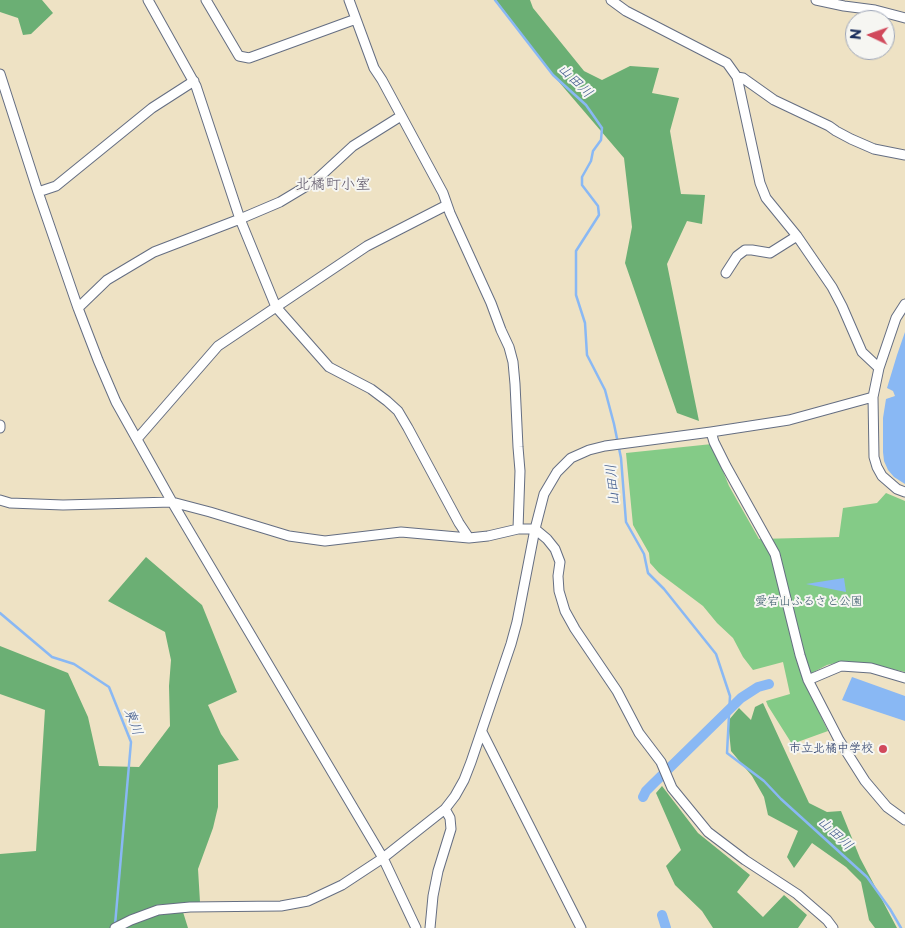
<!DOCTYPE html>
<html>
<head>
<meta charset="utf-8">
<style>
  body { margin:0 }
  #map { position:relative; width:905px; height:928px; overflow:hidden; background:#eee2c4; font-family:"Playpen Sans",sans-serif }
  canvas { display:block }
  .north { position:absolute; left:845px; top:10px; width:50px; height:50px; box-sizing:border-box; background:#f6f6f2; border:1px solid #9ea6b7; border-radius:50%; rotate:273deg; font-size:14px; font-weight:700; line-height:20px; text-align:center; color:#1b2f5e }
  .north::after { content:''; display:block; margin:auto; width:18px; height:22px; background:#d1495b; clip-path:polygon(50% 0,100% 100%,50% 72%,0 100%) }
</style>
</head>
<body>
<div id="map">
<canvas width="905" height="928"></canvas>
<div class="north">N</div>
</div>
<script>
const c = document.querySelector('canvas').getContext('2d');
c.lineJoin = 'round';
function paint(path, color) { c.fillStyle = color; c.fill(path, 'evenodd'); }
const poly = rows => new Path2D(rows.map(r => 'M' + r).join(''));
function stroke(path, color, width, dash) { c.strokeStyle = color; c.lineWidth = width; c.lineCap = dash ? 'butt' : 'round'; c.setLineDash(dash || []); c.stroke(path); }
function drawText(font, color, halo, rows, align = 'center') {
  c.font = font + ' "Playpen Sans","Klee One",sans-serif'; c.lineWidth = 4; c.setLineDash([]); c.textBaseline = 'middle'; c.strokeStyle = halo; c.fillStyle = color; for (const [text, x, y, turn = 0] of rows) {
    c.save(); c.translate(x, y); c.rotate((+turn || 0) * Math.PI / 180); c.textAlign = isNaN(turn) ? turn : align; if (halo) c.strokeText(text, 0, 0); c.fillText(text, 0, 0); c.restore();
  }
}
const green = poly([
  [712,444,729,486,759,539,839,537,843,508,877,503,886,493,905,501,905,672,871,664,844,661,827,665,804,677,808,690,828,731,792,744,768,706,766,701,790,694,783,662,753,670,743,657,733,638,717,623,703,606,659,573,650,563,649,553,633,525,626,453]
]);
const forest = poly([
  [0,0,42,0,53,13,31,34,23,35,18,18,0,12],
  [496,0,530,0,533,8,584,71,602,80,630,66,659,68,652,93,679,98,670,131,681,194,705,195,702,224,687,221,667,264,699,421,677,413,625,263,632,227,624,158,553,75],
  [146,557,202,605,237,692,208,705,221,734,239,760,218,765,218,807,213,828,198,869,200,902,156,905,158,915,183,912,188,928,0,928,0,854,36,851,45,710,0,694,0,646,68,673,88,717,99,766,139,767,170,726,169,686,171,660,165,632,108,601],
  [763,703,809,803,827,812,841,811,860,858,897,928,875,928,869,920,861,882,846,867,812,843,794,868,787,857,798,831,768,815,764,797,752,776,731,751,728,721,739,708,751,720,755,707],
  [662,786,698,833,750,875,737,892,763,917,784,895,807,915,798,928,713,928,702,911,675,885,666,866,681,850,656,793]
]);
const water = poly([
  [905,332,905,484,894,477,888,470,884,461,883,452,883,418,886,399,895,396,893,391,887,388,897,355],
  [844,578,846,592,806,584],
  [852,677,905,696,905,721,842,700]
]);
const stream = poly([
  [495,0,553,75,586,105,602,128,601,140,593,151,591,161,582,177,582,185,598,206,599,215,576,251,576,295,585,323,587,355,605,390,614,424,621,458,626,522,644,554,648,573,664,589,716,654,730,696,727,753,764,781,781,799,867,877,890,909,901,928],
  [0,613,52,657,74,664,109,687,131,742,115,925]
]);
const canal = poly([
  [643,797,646,791,653,784,741,698,758,687,769,684],
  [662,915,666,928]
]);
const minor = poly([
  [148,0,196,86,240,219,276,307,329,367,371,389,387,401,398,411,408,428,459,523,469,538],
  [206,0,239,56,249,58,356,19],
  [349,0,374,68,382,80,443,193,450,213,491,303,501,330,509,347,513,362,515,384,518,447,520,471,518,529],
  [611,0,626,11,727,63,737,77,760,183,766,198,797,236,832,287,842,306,862,352,879,368],
  [816,0,844,6,875,10,905,18],
  [0,74,38,192,78,308,98,360,116,402,172,502,383,858,416,928],
  [737,77,743,78,774,100,829,126,836,131,851,139,874,149,905,155],
  [38,192,56,186,152,108,194,81],
  [726,273,737,256,745,250,752,250,770,253,797,236],
  [905,304,896,318,879,368,873,397,874,457,877,467,882,476,897,489,905,492],
  [78,308,107,280,154,252,240,219,280,202,315,181,353,146,401,116],
  [0,425,0,428],
  [711,432,714,442,726,466,775,554,800,655,808,680,839,740,865,781,887,807,905,820],
  [137,439,218,346,367,246,447,205],
  [0,500,10,503,63,505,172,502,210,512,289,536,325,541,401,532,469,538,488,536,518,529,535,529,547,539,555,549,560,562,558,576,559,591,565,611,575,629,617,691,639,733,661,762,672,788,708,832,745,860,797,894,827,920,833,928],
  [808,680,841,666,871,668,905,678],
  [482,732,581,928],
  [115,928,131,920,158,910,190,907,281,906,308,901,342,885,383,858,445,809,455,796,464,780,471,762,511,644,517,622,535,529,544,494,557,472,571,458,589,450,605,446,711,432,789,420,873,397],
  [430,928,433,896,438,871,451,829,450,818,445,809]
]);
const markers = [
  [883,749,5,"#d1495b"]
];
const parkNames = [
  ["愛宕山ふるさと公園",809,602]
];
const poiNames = [
  ["市立北橘中学校",873,749]
];
const waterNames = [
  ["山田川",575,81,44],
  ["山田川",613,485,-95],
  ["東川",133,722,70],
  ["山田川",835,834,43]
];
const quarterNames = [
  ["北橘町小室",333,185]
];
paint(green, '#84cb87');
paint(forest, '#6baf74');
paint(water, '#89b8f4');
stroke(stream, '#89b8f4', 2.5);
stroke(canal, '#89b8f4', 10);
stroke(minor, '#656e82', 11);
stroke(minor, '#fff', 9);
for (const [x, y, r, color] of markers) { const dot = new Path2D(); dot.arc(x, y, r, 0, 2 * Math.PI); c.fillStyle = color; c.fill(dot); stroke(dot, '#f6f6f2', 2); }
drawText('12px', '#355668', '#f6f6f2', parkNames);
drawText('12px', '#1b2f5e', '#f6f6f2', poiNames, 'right');
drawText('italic 14px', '#3c588b', '#f6f6f2', waterNames);
drawText('15px', '#5c5467', '#f6f6f2', quarterNames);
</script>
</body>
</html>
